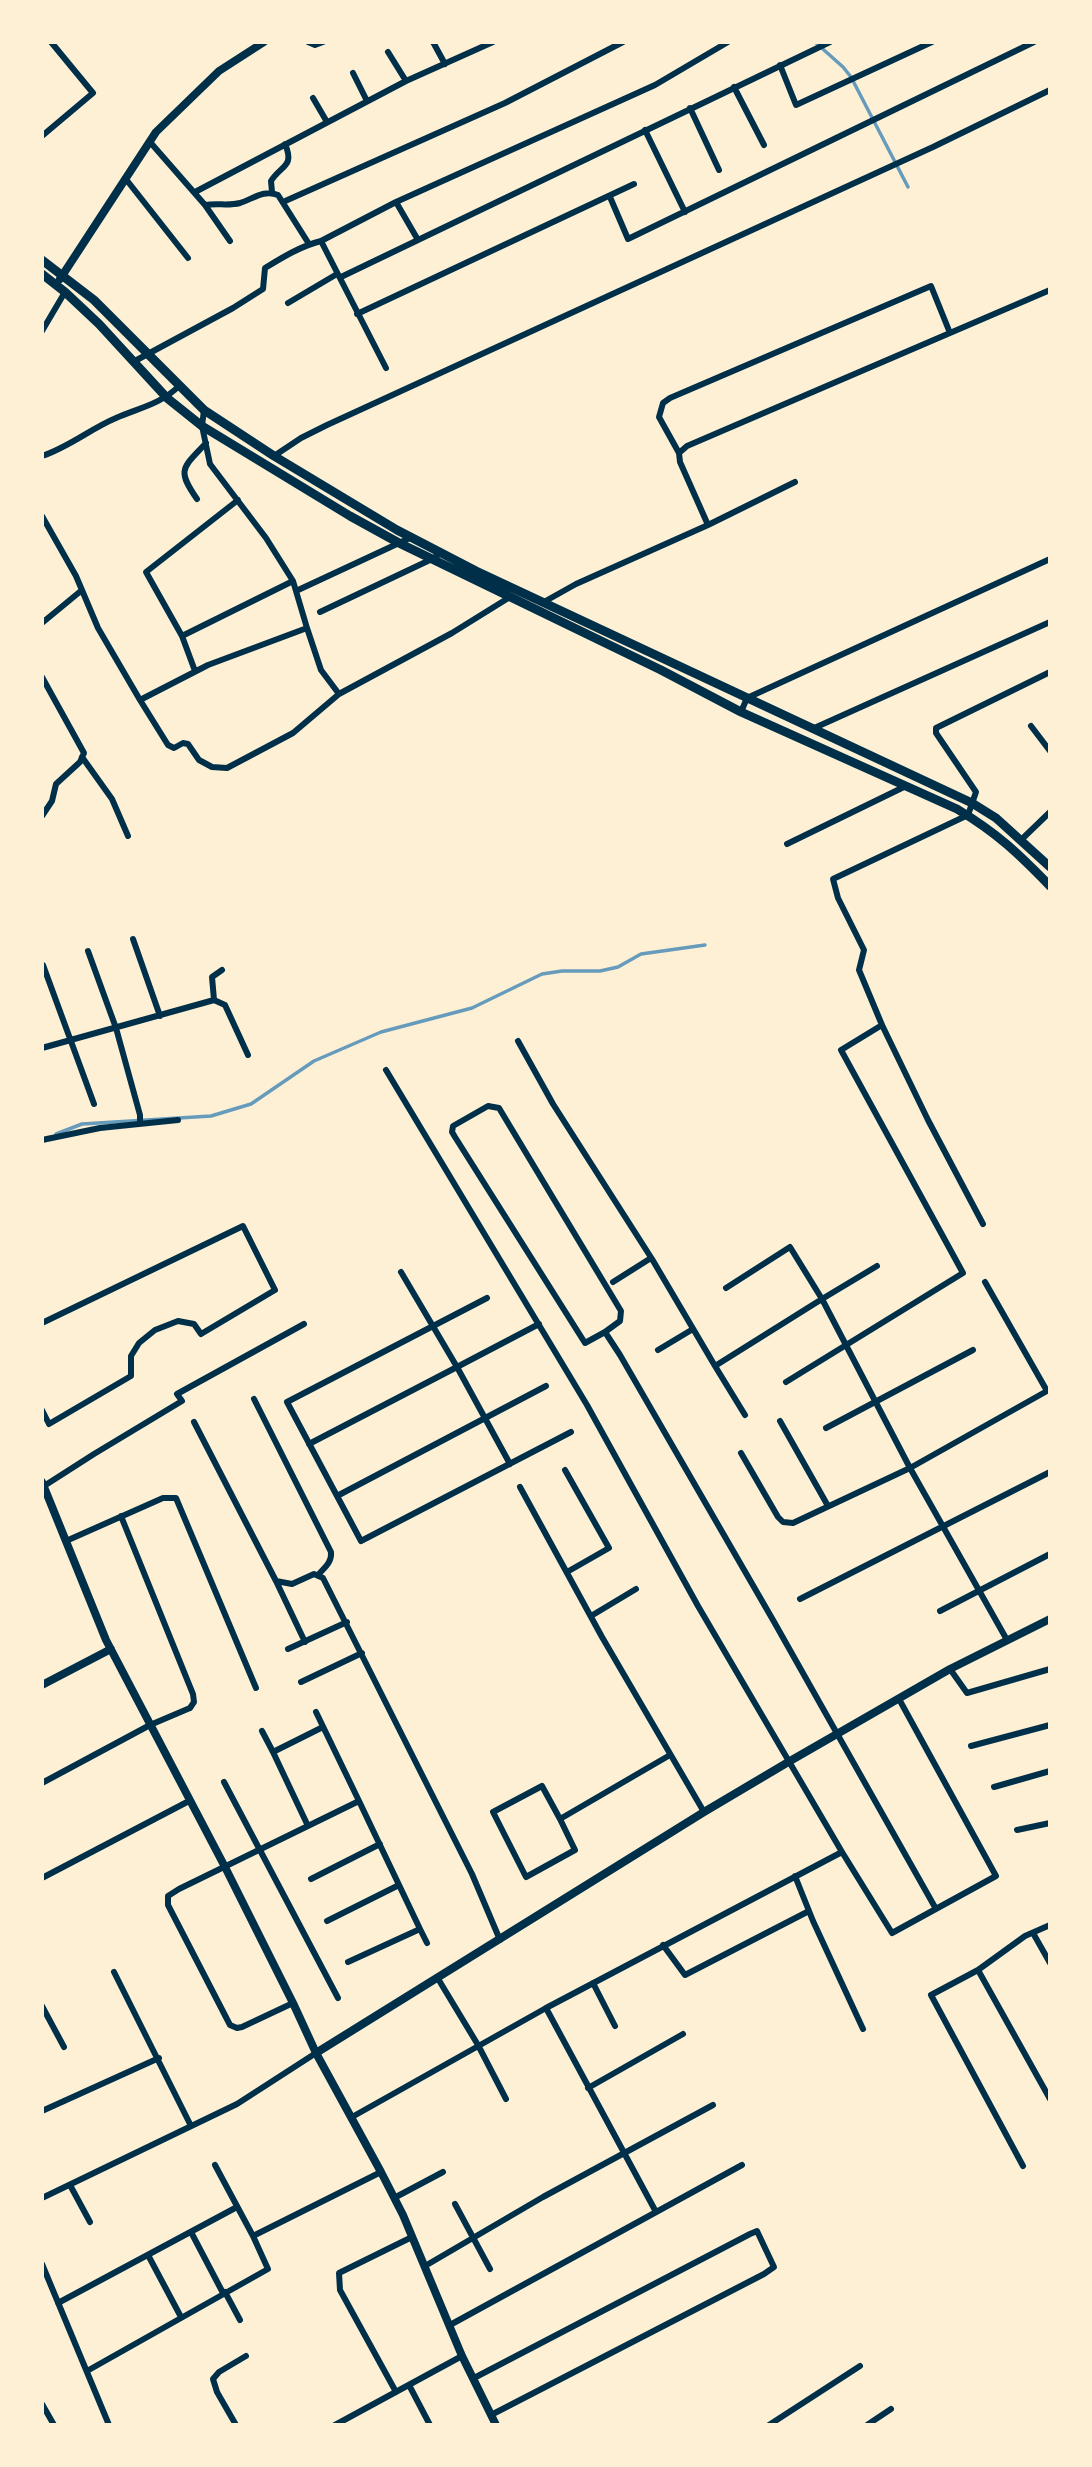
<!DOCTYPE html>
<html>
<head>
<meta charset="utf-8">
<style>
	body { margin:0 }
	#map { position:relative; width:1092px; height:2467px; overflow:hidden; background:#fdf0d5; font-family:"Roboto Condensed",sans-serif }
	canvas { display:block }
	.frame { position:absolute; inset:0; border:44px solid #fdf0d5; pointer-events:none }
</style>
</head>
<body>
<div id="map">
<canvas width="1092" height="2467"></canvas>
<div class="frame"></div>
</div>
<script>
const context = document.querySelector('canvas').getContext('2d');
context.lineJoin = 'round';
function strokePath(path, color, width, dash) { context.strokeStyle = color; context.lineWidth = width; context.lineCap = dash ? 'butt' : 'round'; context.setLineDash(dash || []); context.stroke(path); }
const stream = new Path2D(`
	M815 42 843 67 851 77 908 187
	M56 1134 82 1124 211 1116 251 1104 314 1061 381 1032 472 1008 542 974 562 971H600L618 967 641 954 705 945`);
const minor = new Path2D(`
	M308 42 315 45 323 42
	M433 42 445 64
	M388 52 406 81
	M780 65 796 105 932 42
	M353 73 367 101
	M734 87 764 145
	M313 98 327 122
	M690 108 719 170
	M645 130 685 212
	M42 136 93 93 51 42
	M150 142 205 205C217 203 229 206 240 203 253 199 264 189 278 195L309 244
	M125 178 188 258
	M195 192 406 81 493 42
	M272 192 271 181C281 165 295 167 285 144
	M610 197 628 239 1034 42
	M283 202 505 103 623 42
	M396 202 418 240
	M205 205 230 241
	M321 241 386 368
	M341 277 830 42
	M288 303 337 274
	M357 314 634 184
	M42 331 65 292
	M133 362 233 308 263 289 265 268C283 257 301 246 321 241L396 202 655 85 728 42
	M679 453 659 417 663 403 670 398 931 286 950 333
	M42 456C69 447 90 429 116 418 139 408 161 404 179 386
	M274 456 301 438 327 425 933 147 1050 90
	M197 499C176 469 183 468 206 443
	M42 516 76 576 98 628 140 700 208 665 307 628 293 581 266 538 210 464 202 426 204 410
	M708 525 795 482
	M296 591 412 537
	M542 603 576 584 708 525 680 462 679 453 687 446 1050 290
	M320 612 432 559 441 553
	M42 623 82 590
	M307 628 321 670 339 694 452 633 510 597
	M182 636 293 581
	M195 671 182 636 146 572 238 500
	M42 677 84 753 80 762 56 784 52 801 42 816
	M140 700 168 745 174 748 183 743 188 744 199 760 212 767 227 768 293 733 339 694
	M741 712 747 698 1050 559
	M1031 726 1050 751
	M812 729 1050 622
	M82 757 112 799 128 836
	M1021 840 1050 812
	M787 844 906 786
	M133 939 160 1016
	M88 951 116 1028 140 1115V1124
	M43 965 94 1104
	M214 1000 225 1005 248 1055
	M214 1000 212 977 222 970
	M882 1025 859 970 864 950 838 898 833 879 968 815 976 792 936 733V728L1050 672
	M518 1041 553 1104 652 1259 715 1366 822 1299 910 1468 1007 1640
	M42 1048 214 1000
	M42 1140 100 1128 178 1120
	M613 1282 651 1258
	M726 1288 790 1247 822 1299 877 1266
	M487 1298 287 1402 361 1541 571 1432
	M42 1323 243 1226 275 1290 201 1334 194 1324 178 1321 155 1330 139 1343 131 1356V1376L49 1424 42 1410
	M605 1332 620 1321 621 1311 499 1108 488 1106 453 1126 452 1132 455 1137 585 1343 605 1332 620 1355 773 1620 936 1909
	M658 1350 693 1329
	M715 1366 745 1415
	M786 1382 963 1273 841 1050 882 1025 928 1120 983 1224
	M254 1399 331 1552C332 1562 325 1567 319 1574
	M780 1421 828 1506
	M194 1422 276 1581 292 1584 314 1574 323 1578 472 1874 500 1940
	M826 1428 973 1350
	M309 1444 457 1367 401 1272
	M741 1453 778 1517 783 1522 793 1523 910 1468 1047 1391 985 1282
	M510 1464 457 1367 539 1324
	M565 1470 609 1548 567 1572
	M44 1486 94 1454 182 1401 177 1394 304 1324
	M520 1487 602 1637 704 1812
	M337 1496 546 1386
	M66 1541 163 1498H176L256 1688
	M276 1581 305 1642
	M800 1599 1050 1472
	M940 1611 1050 1554
	M591 1616 636 1589
	M288 1649 347 1622
	M950 1669 967 1693 1050 1669
	M301 1682 362 1653
	M316 1712 359 1801
	M262 1731 273 1752
	M971 1746 1050 1725
	M224 1782 338 1998
	M42 1783 150 1725 190 1708 194 1702 193 1694 121 1516
	M994 1787 1050 1771
	M560 1819 542 1786 493 1812 526 1877 575 1850 560 1819 670 1755
	M308 1826 273 1752 323 1727
	M1017 1830 1050 1823
	M842 1852 892 1933 996 1876 899 1699
	M795 1876 813 1921 863 2029
	M42 1878 189 1801
	M311 1879 380 1844
	M327 1921 399 1885
	M420 1929 427 1943
	M1033 1933 1050 1963
	M663 1945 685 1975 809 1911
	M978 1970 1050 2099
	M114 1972 191 2126
	M437 1977 478 2045 506 2099
	M593 1983 615 2026
	M293 2003 242 2027 237 2028 230 2025 168 1905V1896L179 1889 359 1801 420 1929 348 1962
	M42 2006 64 2047
	M546 2008 656 2212
	M588 2088 683 2034
	M42 2111 159 2058
	M352 2117 546 2008 842 1852 698 1606 587 1405 386 1070
	M215 2165 253 2236 381 2172
	M1023 2166 931 1995 978 1970 1025 1936 1050 1925
	M70 2185 90 2222
	M42 2198 237 2104 316 2053
	M394 2198 443 2172
	M455 2204 490 2269
	M191 2232 223 2293
	M148 2255 181 2317
	M42 2264 109 2425
	M425 2266 543 2197 713 2105
	M225 2292 240 2320
	M58 2303 237 2207
	M450 2325 742 2165
	M87 2371 268 2269 253 2236
	M474 2378 750 2234 757 2231 774 2267 764 2274 491 2415
	M409 2385 430 2425
	M396 2392 340 2290 339 2273 412 2237
	M42 2404 54 2425
	M236 2425 217 2392 213 2379 219 2372 246 2356
	M335 2425 462 2356
	M769 2425 860 2366
	M867 2425 891 2409`);
const tertiary = new Path2D(`
	M60 279 156 132 219 71 264 42
	M42 1482 106 1640 225 1867 293 2003 316 2053 381 2172 403 2215 462 2356 496 2425
	M42 1685 111 1649
	M316 2053 704 1812 790 1761 950 1669 1050 1619`);
const secondary = new Path2D(`
	M42 260 94 300 204 410 274 456 397 530 476 571 972 803 996 818 1050 867
	M42 274 65 292 99 324 167 398 202 426 350 516 399 543 661 670 741 712 957 809C997 833 1018 853 1050 886`);
strokePath(stream, '#669bbc', 3.5);
strokePath(minor, '#003049', 6);
strokePath(tertiary, '#003049', 8);
strokePath(secondary, '#003049', 9);
</script>
</body>
</html>
